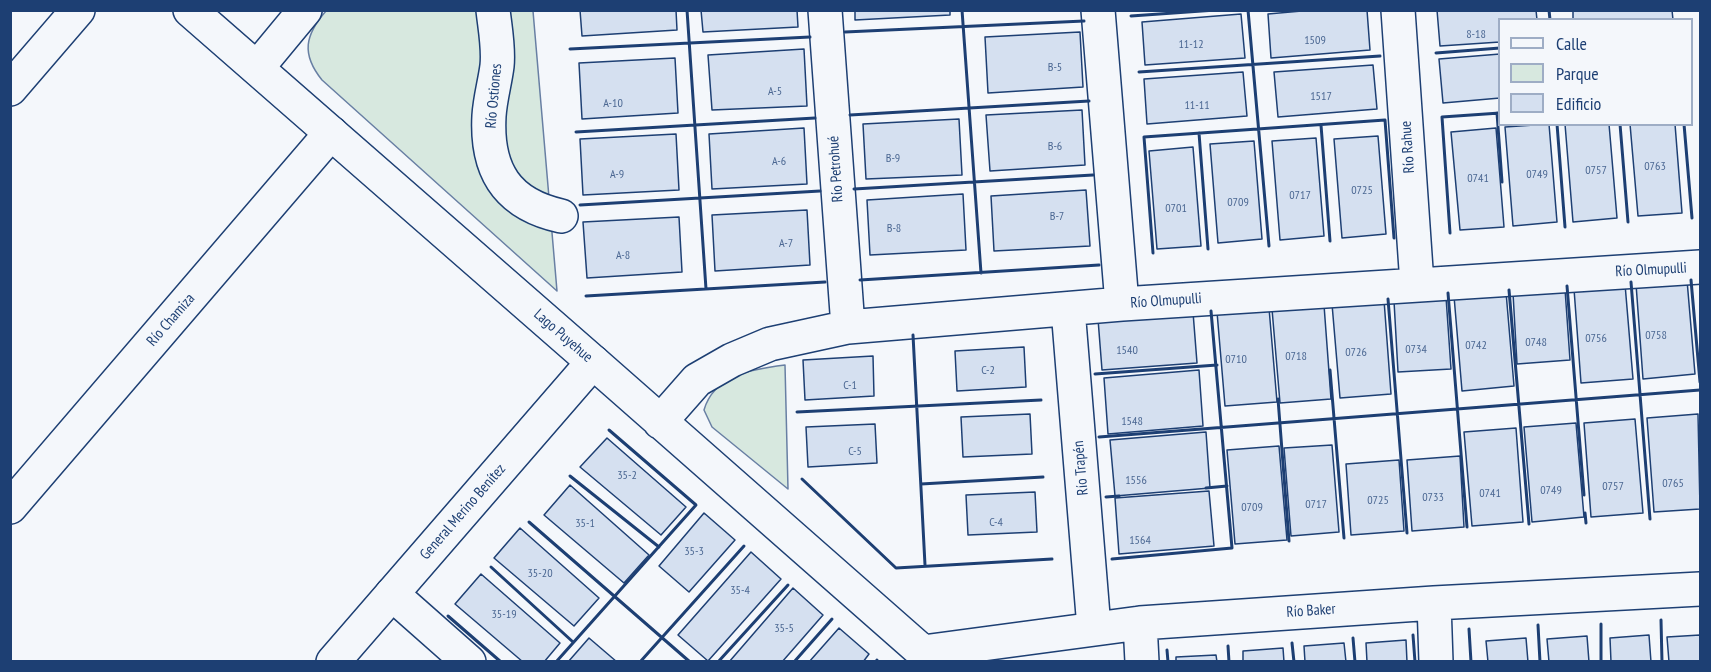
<!DOCTYPE html>
<html>
<head>
<meta charset="utf-8">
<style>
	body { margin:0 }
	#map { position:relative; width:1711px; height:672px; overflow:hidden; background:#f4f7fb; font-family:"PT Sans Narrow",sans-serif }
	canvas { display:block }
	.frame { position:absolute; inset:0; border:12px solid #1d3f73; pointer-events:none }
	.legend { position:absolute; left:1498px; top:18px; width:195px; height:108px; box-sizing:border-box; background:#f4f7fb; border:2px solid #9eadc5; margin:0; padding:8px 10px; list-style:none; font-size:18px; color:#1d3f73 }
	.legend li { display:flex; align-items:center; gap:12px; height:30px }
	.legend b { width:30px; border:2px solid #9eadc5 }
</style>
</head>
<body>
<div id="map">
<canvas width="1711" height="672"></canvas>
<div class="frame"></div>
<ul class="legend">
<li><b style="height:8px;background:#f4f7fb"></b>Calle</li>
<li><b style="height:16px;background:#d7e8df"></b>Parque</li>
<li><b style="height:16px;background:#d5e0f0"></b>Edificio</li>
</ul>
</div>
<script>
const context = document.querySelector('canvas').getContext('2d');
context.lineJoin = 'round';
function fillPath(path, color) { context.fillStyle = color; context.fill(path, 'evenodd'); }
function strokePath(path, color, width, dash) { context.strokeStyle = color; context.lineWidth = width; context.lineCap = dash ? 'butt' : 'round'; context.setLineDash(dash || []); context.stroke(path); }
function label(font, color, halo, rows, align = 'center') {
  context.font = font + ' "PT Sans Narrow",sans-serif'; context.lineWidth = 4.5; context.setLineDash([]); context.textBaseline = 'middle'; context.strokeStyle = halo; context.fillStyle = color; for (const [text, x, y, turn = 0] of rows) {
    context.save(); context.translate(x, y); context.rotate((+turn || 0) * Math.PI / 180); context.textAlign = isNaN(turn) ? turn : align; if (halo) context.strokeText(text, 0, 0); context.fillText(text, 0, 0); context.restore();
  }
}
const green = new Path2D(`
	M326 11H533L557 291 322 80C301 54 305 35 326 11Z
	M785 365 788 489 712 427 704 410C714 375 752 369 785 365Z`);
const building = new Path2D(`
	M580 10H676L677 30 582 36Z
	M701 10H797L798 27 703 32Z
	M855 10H950V15L855 20Z
	M1313 10H1367L1370 50 1271 58 1268 14Z
	M1437 10H1536L1537 20H1500V42L1440 46Z
	M1573 10H1672L1673 20H1573Z
	M1241 14 1245 58 1145 65 1142 22Z
	M1080 32 1083 87 988 93 985 37Z
	M804 49 807 106 712 110 708 55Z
	M1500 54V98L1443 103 1439 59Z
	M675 58 678 113 582 119 579 63Z
	M1373 65 1377 109 1278 117 1274 72Z
	M1243 72 1247 116 1147 124 1144 79Z
	M1082 110 1085 165 990 171 986 115Z
	M959 119 962 175 866 179 863 124Z
	M1549 124 1557 222 1513 226 1505 127Z
	M1565 124H1609L1617 218 1573 222Z
	M1630 124H1675L1682 213 1638 216Z
	M804 128 807 184 712 189 709 134Z
	M1496 128 1504 227 1460 230 1451 132Z
	M676 134 679 190 583 195 580 139Z
	M1378 136 1386 234 1342 238 1334 139Z
	M1316 138 1324 236 1280 240 1272 141Z
	M1254 141 1262 239 1218 243 1210 144Z
	M1193 147 1201 246 1157 249 1149 151Z
	M1086 190 1090 246 994 251 991 196Z
	M963 194 966 250 870 255 867 200Z
	M807 210 810 265 715 271 712 215Z
	M679 217 682 272 587 278 583 222Z
	M1687 280 1695 374 1643 379 1636 284Z
	M1625 284 1633 379 1581 383 1574 289Z
	M1565 289 1570 360 1517 364 1513 293Z
	M1506 292 1514 386 1462 391 1454 296Z
	M1446 297 1451 369 1398 372 1394 301Z
	M1384 300 1391 394 1340 398 1332 304Z
	M1324 305 1331 399 1280 403 1272 309Z
	M1269 308 1277 402 1225 406 1217 312Z
	M1193 312 1197 363 1102 370 1098 319Z
	M1024 347 1026 387 957 391 955 351Z
	M873 356 874 396 805 400 803 360Z
	M1199 370 1203 426 1108 434 1104 378Z
	M1030 414 1032 454 963 457 961 417Z
	M1698 414 1700 509 1654 512 1647 418Z
	M1635 419 1643 513 1591 517 1584 423Z
	M1576 423 1584 517 1532 522 1524 427Z
	M875 424 877 463 808 467 806 427Z
	M1516 428 1523 522 1472 526 1464 432Z
	M1206 432 1210 488 1115 496 1110 440Z
	M607 438 686 507 661 535 580 467Z
	M1332 445 1339 532 1291 536 1284 448Z
	M1279 446 1287 540 1235 544 1227 450Z
	M1460 456 1464 527 1412 531 1407 460Z
	M1399 460 1404 531 1351 535 1346 464Z
	M570 485 649 555 624 583 544 515Z
	M1209 491 1214 546 1119 554 1115 498Z
	M1035 492 1037 532 968 535 966 495Z
	M704 513 735 540 689 592 659 566Z
	M520 528 599 598 574 626 494 558Z
	M751 552 781 579 708 661 678 635Z
	M481 574 560 643 544 662H523L455 604Z
	M793 588 823 615 782 662H729Z
	M839 628 869 654 863 662H809Z
	M1649 635 1651 662H1611L1610 638Z
	M1700 635V662H1669L1667 637Z
	M1587 636 1589 662H1549L1547 639Z
	M589 638 617 662H568Z
	M1526 638 1528 662H1488L1486 641Z
	M1406 640 1407 662H1367L1366 643Z
	M1344 643 1346 662H1305L1304 646Z
	M1283 648 1284 662H1243V651Z
	M1216 655 1217 662H1176V657Z`);
const minor = new Path2D(`
	M493 10C495 28 499 48 497 66 495 82 490 99 489 116 486 171 507 204 561 216
	M825 10 848 327
	M1098 10 1122 304
	M1398 10 1417 284
	M257 68 305 10
	M10 89 78 10
	M1068 309 1094 628
	M593 362 934 662
	M660 422 697 380 732 360 770 344 848 327 1122 304 1700 267
	M10 507 331 133
	M392 594 469 662
	M1434 603 1436 662
	M1140 623 1142 662
	M923 652 1140 623 1434 603 1700 589`);
const tertiary = new Path2D(`
	M190 10 593 362 333 662`);
const wall = new Path2D(`
	M687 10 706 289
	M962 10 981 273
	M1248 10 1269 246
	M1549 10 1550 20
	M1131 16 1216 10
	M845 32 1084 21
	M570 49 810 37
	M1436 53 1500 48
	M1139 72 1380 56
	M1497 113 1502 182
	M850 115 1089 101
	M1557 124 1565 227
	M1620 124 1628 222
	M1684 124 1692 218
	M1321 125 1330 241
	M576 132 815 118
	M1199 133 1208 249
	M854 189 1093 175
	M580 205 820 191
	M1450 233 1442 117 1500 113
	M1153 253 1144 137 1385 120 1394 238
	M860 280 1099 265
	M1691 280 1700 382
	M1631 282 1650 519
	M1567 286 1584 495
	M1509 290 1529 524
	M1448 293 1467 527
	M586 296 825 282
	M1388 299 1407 533
	M913 335 925 565
	M1330 370 1344 538
	M1095 374 1217 365
	M1278 399 1289 541
	M797 412 1041 400
	M1099 437 1700 390
	M570 476 659 547
	M802 479 896 568 1052 559
	M921 484 1043 477
	M1206 488 1227 486
	M1106 497 1119 496
	M1585 513 1586 523
	M529 522 690 662
	M1112 559 1232 548 1211 311
	M491 567 573 642
	M448 616 501 662
	M1661 620 1662 662
	M1601 624V662
	M1538 625 1540 662
	M1469 629 1471 662
	M1413 635 1415 662
	M1353 638 1355 662
	M1292 643 1294 662
	M1228 646 1229 662
	M1167 650 1168 662
	M556 662 696 505 609 430
	M640 662 744 546
	M718 662 788 585
	M794 662 832 619
	M876 662 877 660`);
const numberNames = [
	["8-18",1476,35],
	["1509",1315,41],
	["11-12",1191,45],
	["B-5",1055,68],
	["A-5",775,92],
	["1517",1321,97],
	["A-10",613,104],
	["11-11",1197,106],
	["B-6",1055,147],
	["B-9",893,159],
	["A-6",779,162],
	["0763",1655,167],
	["0757",1596,171],
	["A-9",617,175],
	["0749",1537,175],
	["0741",1478,179],
	["0725",1362,191],
	["0717",1300,196],
	["0709",1238,203],
	["0701",1176,209],
	["B-7",1057,217],
	["B-8",894,229],
	["A-7",786,244],
	["A-8",623,256],
	["0758",1656,336],
	["0756",1596,339],
	["0748",1536,343],
	["0742",1476,346],
	["0734",1416,350],
	["1540",1127,351],
	["0726",1356,353],
	["0718",1296,357],
	["0710",1236,360],
	["C-2",988,371],
	["C-1",850,386],
	["1548",1132,422],
	["C-5",855,452],
	["35-2",627,476],
	["1556",1136,481],
	["0765",1673,484],
	["0757",1613,487],
	["0749",1551,491],
	["0741",1490,494],
	["0733",1433,498],
	["0725",1378,501],
	["0717",1316,505],
	["0709",1252,508],
	["C-4",996,523],
	["35-1",585,524],
	["1564",1140,541],
	["35-3",694,552],
	["35-20",540,574],
	["35-4",740,591],
	["35-19",504,615],
	["35-5",784,629]
];
const streetNames = [
	["Río Ostiones",494,96,-85],
	["Río Rahue",1408,147,-94],
	["Río Petrohué",836,169,-94],
	["Río Olmupulli",1651,270,-3],
	["Río Olmupulli",1166,301,-4],
	["Río Chamiza",171,320,-49],
	["Lago Puyehue",563,336,41],
	["Río Trapén",1081,468,-95],
	["General Merino Benítez",463,512,-49],
	["Río Baker",1311,611,-4]
];
fillPath(green, '#d7e8df');
strokePath(green, '#687fa3', 1.5);
fillPath(building, '#d5e0f0');
strokePath(building, '#1d3f73', 1.5);
strokePath(minor, '#1d3f73', 36);
strokePath(tertiary, '#1d3f73', 36);
strokePath(minor, '#f4f7fb', 33);
strokePath(tertiary, '#f4f7fb', 33);
strokePath(wall, '#1d3f73', 3);
label('12px', '#4b6792', null, numberNames);
label('15px', '#1d3f73', '#f4f7fb', streetNames);
</script>
</body>
</html>
